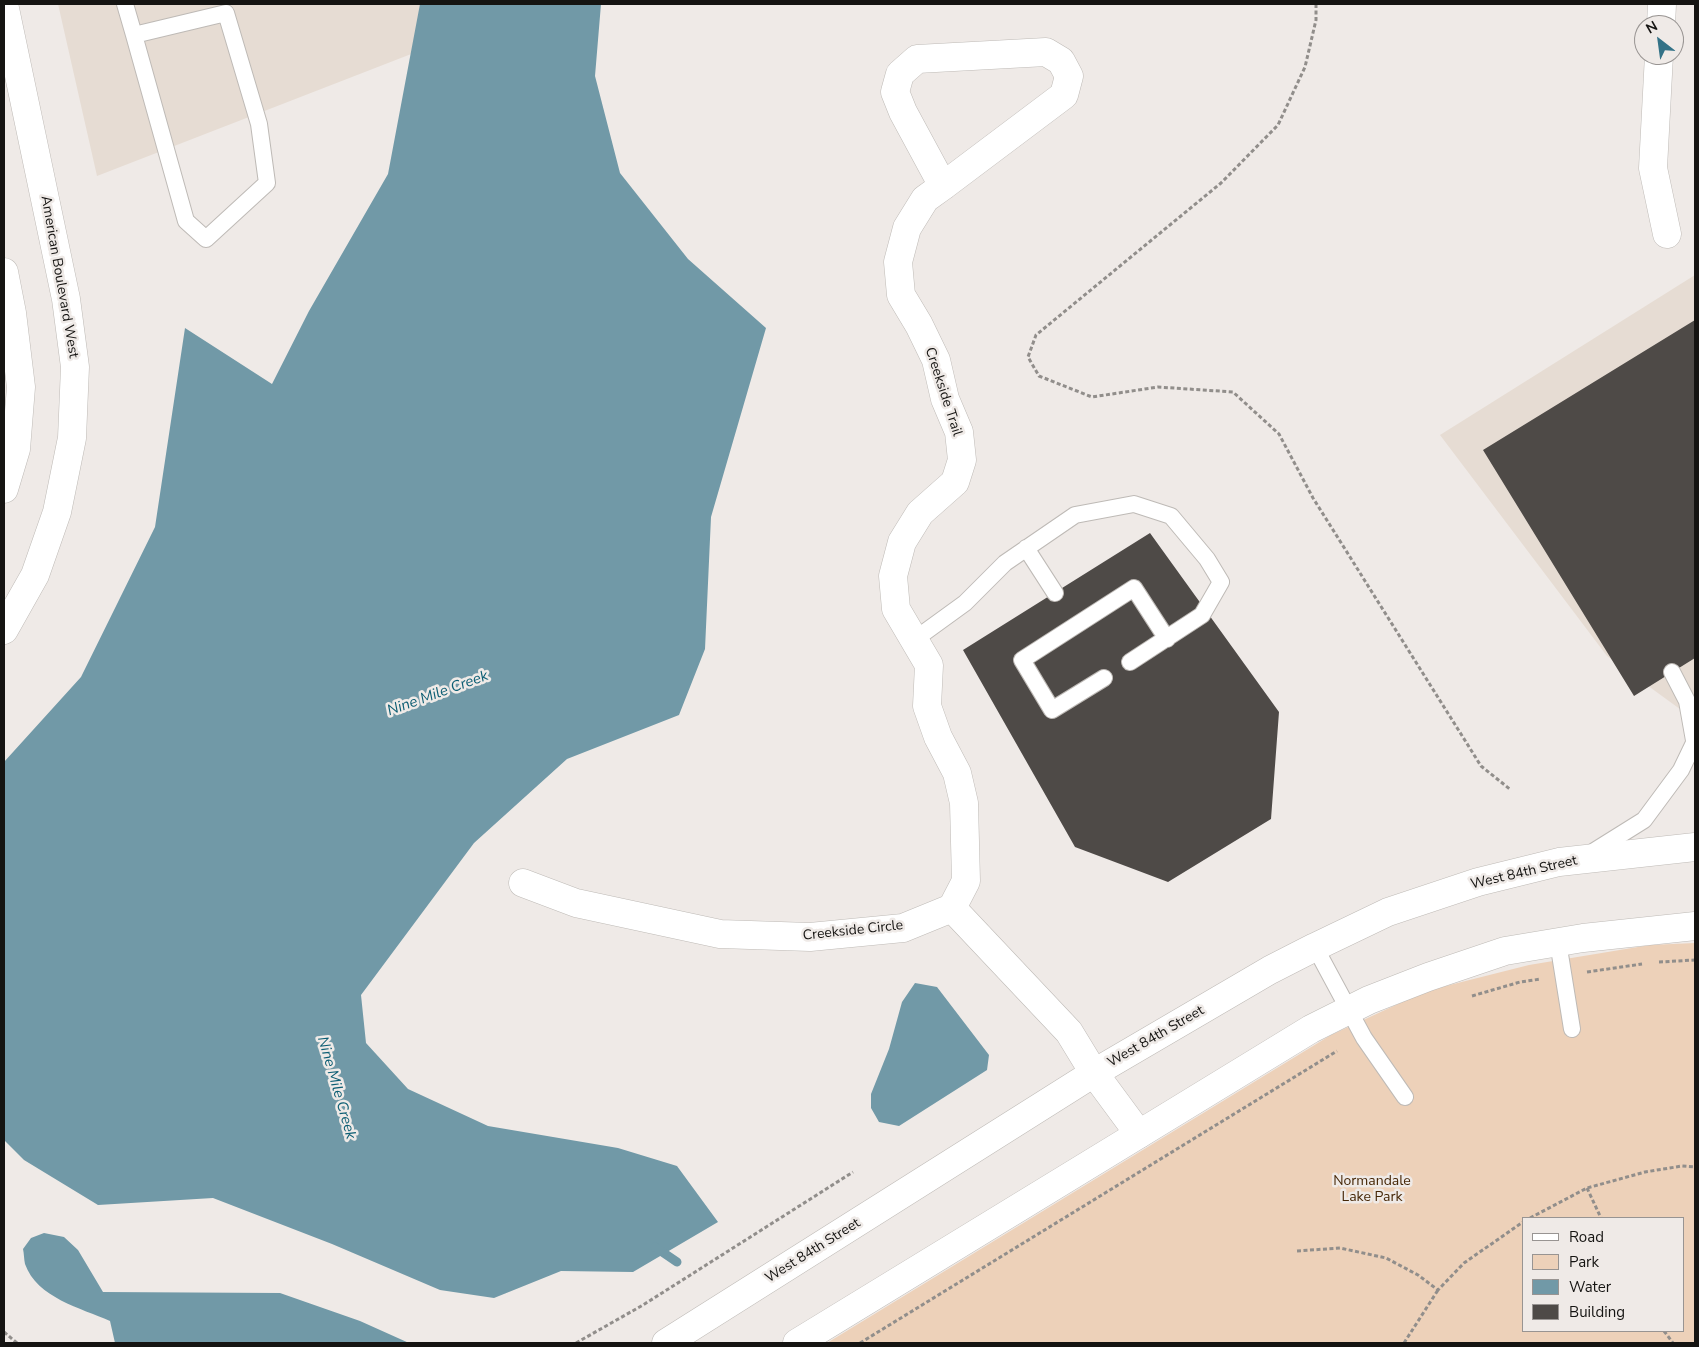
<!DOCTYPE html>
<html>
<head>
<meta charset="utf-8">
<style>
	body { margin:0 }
	#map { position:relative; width:1699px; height:1347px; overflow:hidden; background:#efeae7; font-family:"Nunito Sans",sans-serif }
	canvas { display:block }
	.frame { position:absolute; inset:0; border:5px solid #151412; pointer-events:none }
	.legend { position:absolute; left:1522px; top:1217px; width:162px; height:115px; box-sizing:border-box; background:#efeae7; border:1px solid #989492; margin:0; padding:6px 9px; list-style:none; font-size:15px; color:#151412 }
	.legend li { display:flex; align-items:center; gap:10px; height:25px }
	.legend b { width:25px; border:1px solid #989492 }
	.north { position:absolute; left:1634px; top:15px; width:50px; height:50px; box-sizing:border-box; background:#efeae7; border:1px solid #989492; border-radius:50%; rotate:330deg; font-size:14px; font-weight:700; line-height:20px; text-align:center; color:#151412 }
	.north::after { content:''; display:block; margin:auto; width:18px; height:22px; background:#337287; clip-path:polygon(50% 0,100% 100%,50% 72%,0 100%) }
</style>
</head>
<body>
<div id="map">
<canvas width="1699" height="1347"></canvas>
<div class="frame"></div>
<ul class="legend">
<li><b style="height:6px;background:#fff"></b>Road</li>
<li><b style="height:14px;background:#edd1b9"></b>Park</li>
<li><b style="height:14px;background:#7199a7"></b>Water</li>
<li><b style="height:14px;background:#4e4a47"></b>Building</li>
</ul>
<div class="north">N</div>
</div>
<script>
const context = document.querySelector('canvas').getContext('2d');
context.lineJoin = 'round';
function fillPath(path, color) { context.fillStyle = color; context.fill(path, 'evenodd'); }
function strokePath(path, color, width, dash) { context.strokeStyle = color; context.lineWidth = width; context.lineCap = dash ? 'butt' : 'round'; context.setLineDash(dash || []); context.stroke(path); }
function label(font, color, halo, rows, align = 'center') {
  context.font = font + ' "Nunito Sans",sans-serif'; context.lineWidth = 5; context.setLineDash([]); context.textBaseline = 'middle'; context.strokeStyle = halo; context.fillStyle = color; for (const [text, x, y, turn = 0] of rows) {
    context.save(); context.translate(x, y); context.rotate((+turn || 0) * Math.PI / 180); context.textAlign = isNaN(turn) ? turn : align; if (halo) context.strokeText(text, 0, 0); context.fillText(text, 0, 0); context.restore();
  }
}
const built = new Path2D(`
	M58 4H540L97 176Z
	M1695 275V720L1607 656 1440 435Z`);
const green = new Path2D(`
	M1695 943V1343H827L1331 1035 1426 991 1529 965 1650 945ZM1523 1218H1683V1331H1523Z`);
const water = new Path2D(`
	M420 4H601L595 76 620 173 688 259 766 328 711 517 705 649 679 715 567 759 474 843 361 995 366 1043 408 1089 488 1126 618 1148 677 1166 718 1222 633 1272 561 1271 494 1298 440 1290 332 1244 213 1198 98 1205 24 1160 4 1140V762L81 677 155 527 185 328 272 384 309 311 388 174Z
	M915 983 937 987 989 1055 987 1070 899 1126 879 1122 871 1108V1094L889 1049 902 1002Z
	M44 1233 64 1237 78 1250 103 1292 280 1293 360 1321 409 1343H115L110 1321C81 1308 37 1298 25 1264 24 1260 24 1253 23 1249L31 1238Z`);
const stream = new Path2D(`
	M655 1247 677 1262`);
const building = new Path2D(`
	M1695 320V658L1634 696 1483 450Z
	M1150 533 1279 712 1271 819 1168 882 1075 847 963 650Z`);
const path = new Path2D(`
	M1316 4V20L1305 67 1278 125 1221 183 1036 335 1028 357 1039 376 1092 397 1158 387 1233 392 1279 434 1313 498 1481 766 1511 790
	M1659 962 1695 960
	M1587 972 1642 964
	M1472 996 1520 982 1541 979
	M1587 1188 1601 1218
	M1530 1218 1587 1188 1645 1172 1682 1166 1695 1167
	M1297 1251 1340 1248 1386 1258 1418 1275 1438 1290 1464 1263 1523 1222
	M1664 1331 1673 1343
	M4 1332 17 1343
	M576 1343 643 1305 853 1172
	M860 1343 1337 1051
	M1404 1343 1438 1290`);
const service = new Path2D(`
	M125 4 134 35 186 221 206 239 267 183 259 124 226 13 134 35
	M1026 548 1055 593
	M914 640 965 603 1005 563 1075 515 1134 504 1171 516 1207 559 1221 582 1202 615 1130 662
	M1672 672 1687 701 1695 746
	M1104 678 1052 710 1022 660 1134 588 1167 639
	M1588 855 1644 820 1681 770 1694 743
	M1558 942 1572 1029
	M1315 947 1364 1038 1405 1097`);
const minor = new Path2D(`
	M1661 25 1662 4
	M1659 55 1653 168 1667 234
	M943 186 903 112 895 92 900 74 917 59 1046 52 1061 61 1069 76 1064 95 943 186 925 199 907 228 898 262 901 295 919 325 936 360 945 399 959 432 962 460 955 482 920 513 902 542 893 576 896 609 929 665 927 706 938 737 957 773 964 803 966 881 952 908
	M523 883 576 903 720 934 810 937 903 928 952 908
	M952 908 1069 1032 1094 1073 1139 1134`);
const tertiary = new Path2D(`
	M4 272 12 313 21 387 16 449 4 489
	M4 630 35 575 57 512 72 438 75 367 66 299 4 4
	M666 1343 1094 1073 1270 970 1315 947 1388 912 1478 882 1559 862 1695 847
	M797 1343 1311 1029 1369 1000 1428 977 1505 951 1583 938 1695 926`);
const streetNames = [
	["American Boulevard West",59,277,80],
	["Creekside Trail",943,392,72],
	["West 84th Street",1524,873,-13],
	["Creekside Circle",853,931,-6],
	["West 84th Street",1156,1037,-30],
	["West 84th Street",813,1251,-32]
];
const parkNames = [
	["Normandale",1372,1182],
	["Lake Park",1372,1198]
];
const waterNames = [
	["Nine Mile Creek",438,694,-20],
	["Nine Mile Creek",336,1088,74]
];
fillPath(built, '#e6dcd3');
fillPath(green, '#edd1b9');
fillPath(water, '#7199a7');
strokePath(stream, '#7199a7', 9);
fillPath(building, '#4e4a47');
strokePath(service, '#bebab6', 18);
strokePath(minor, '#bebab6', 29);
strokePath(tertiary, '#bebab6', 29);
strokePath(path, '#918e8b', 3, [4, 2.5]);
strokePath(service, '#fff', 16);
strokePath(minor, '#fff', 28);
strokePath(tertiary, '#fff', 28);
label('14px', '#151412', '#efeae7', streetNames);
label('14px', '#462707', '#efeae7', parkNames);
label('italic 15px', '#0b5d73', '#efeae7', waterNames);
</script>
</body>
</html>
